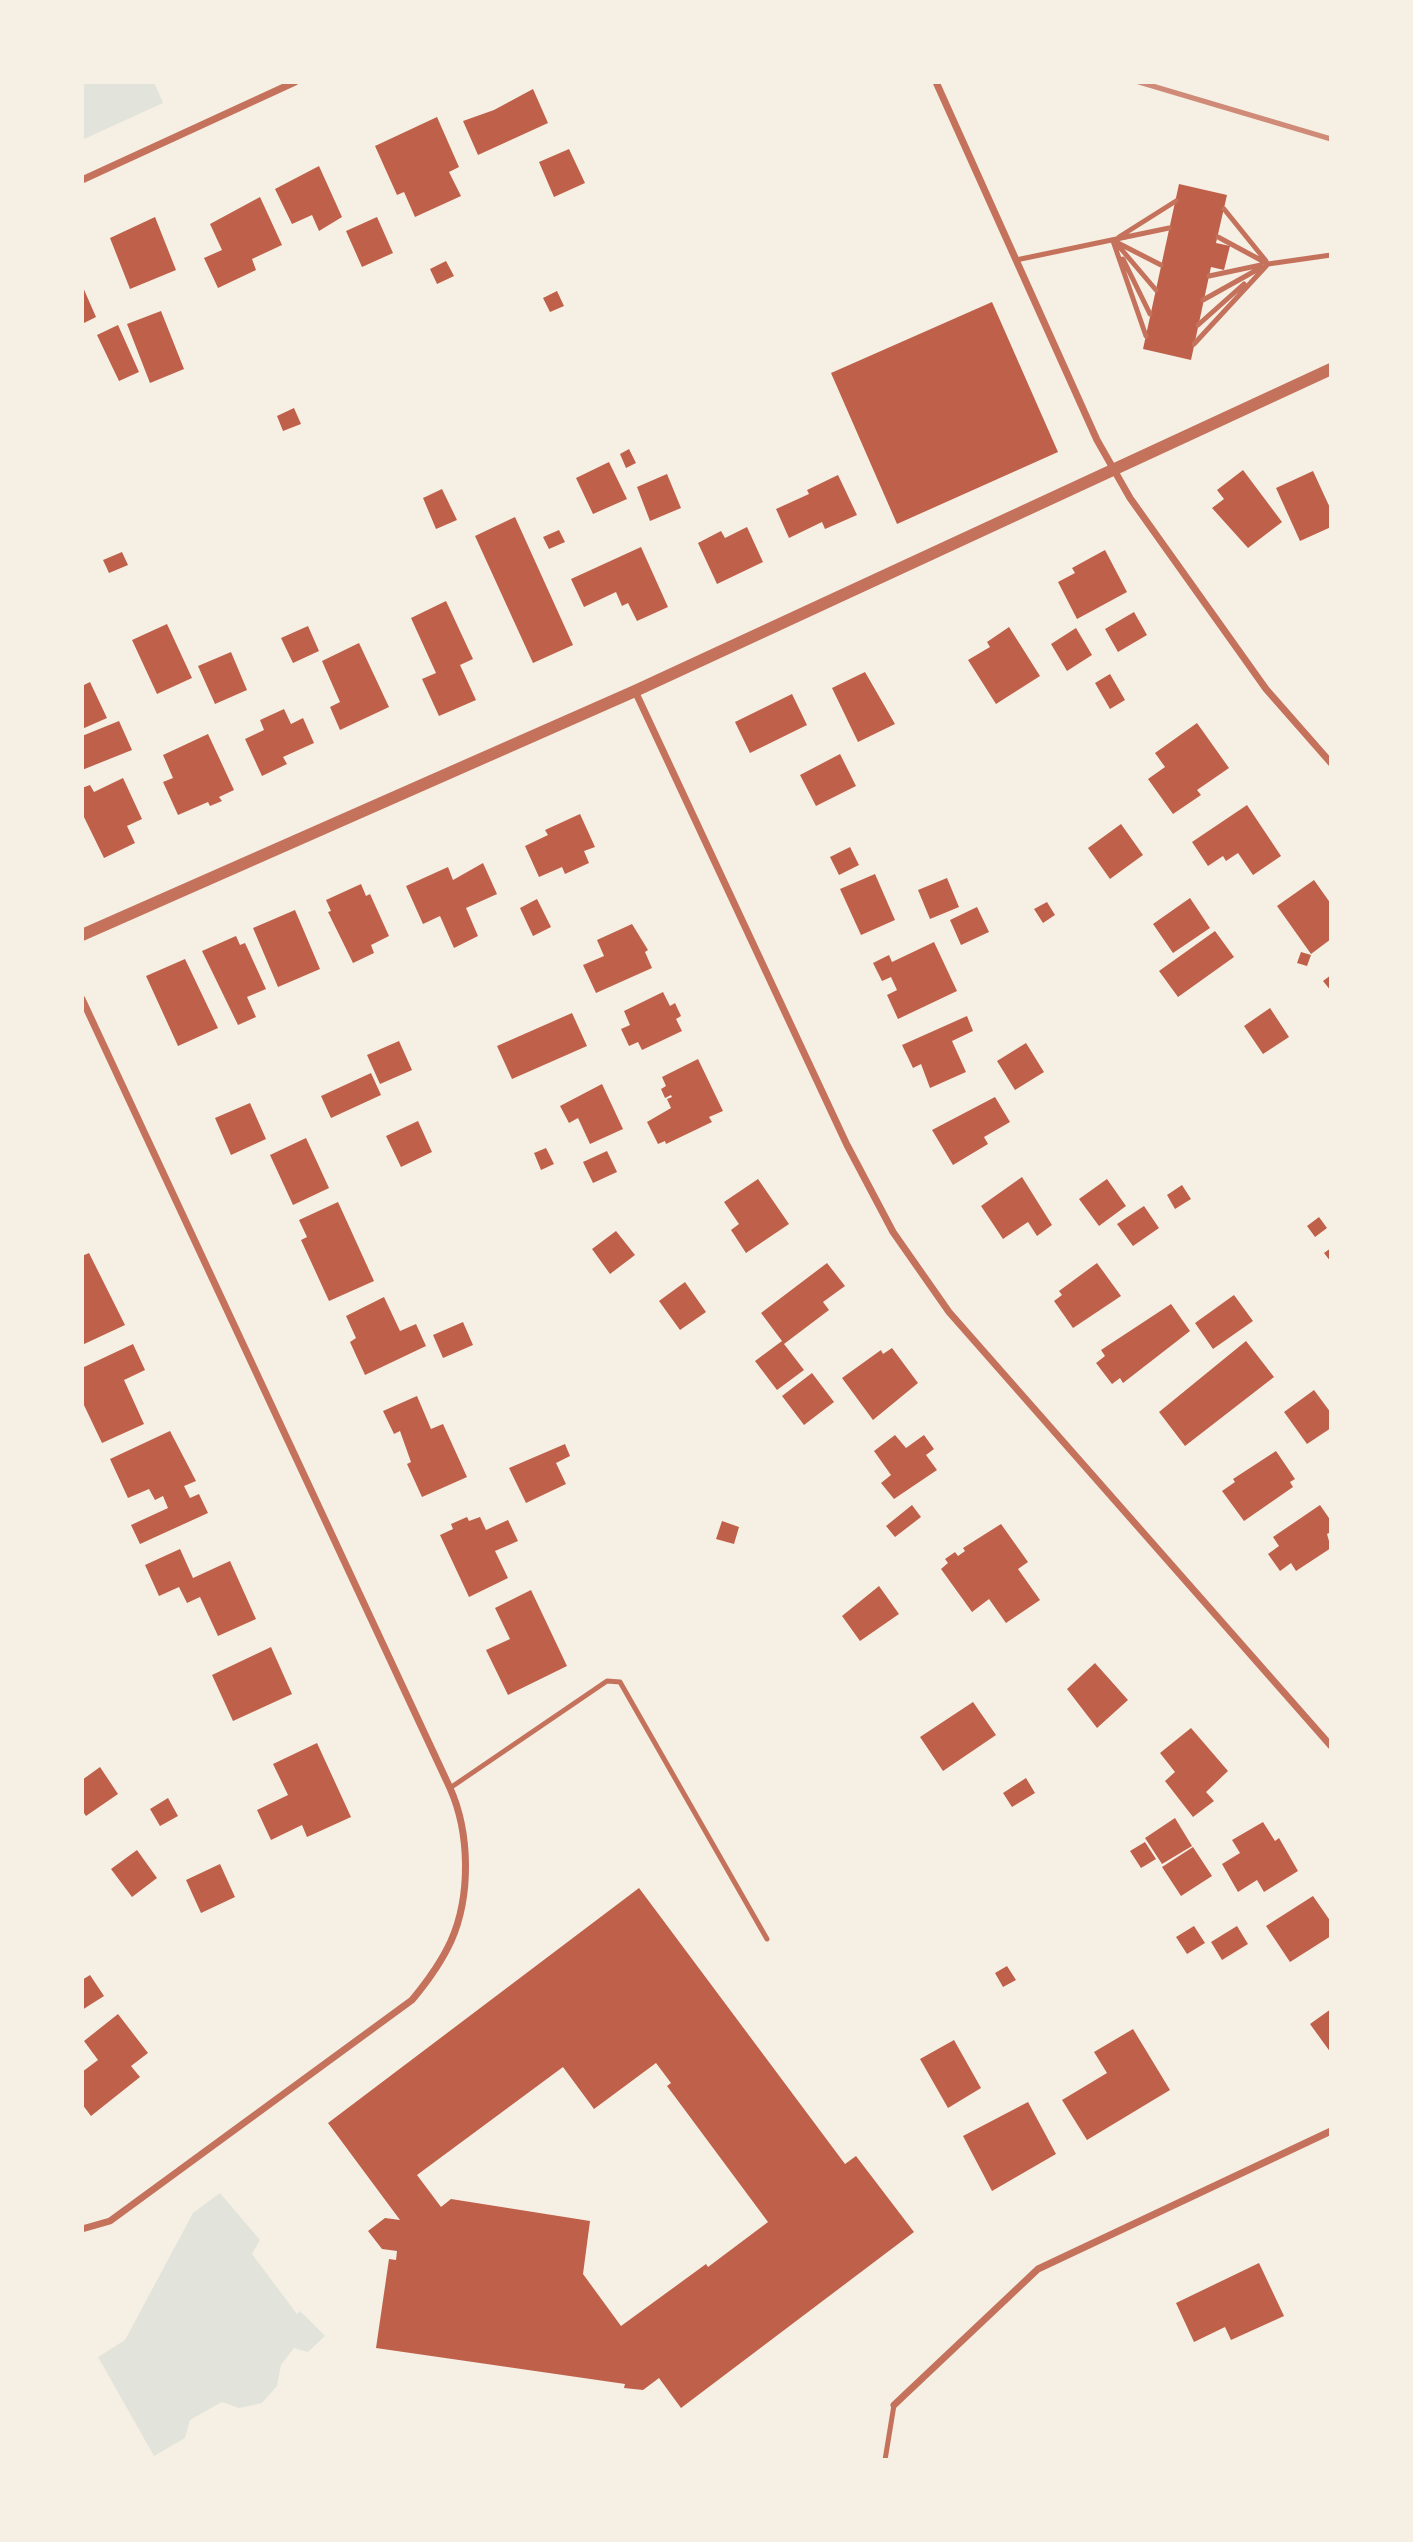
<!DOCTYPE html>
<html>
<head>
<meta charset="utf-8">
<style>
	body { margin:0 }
	#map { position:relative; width:1413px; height:2542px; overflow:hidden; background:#f6efe4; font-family:Lora,serif }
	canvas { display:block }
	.frame { position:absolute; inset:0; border:84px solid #f6efe4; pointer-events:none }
</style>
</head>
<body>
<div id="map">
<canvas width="1413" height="2542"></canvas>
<div class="frame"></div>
</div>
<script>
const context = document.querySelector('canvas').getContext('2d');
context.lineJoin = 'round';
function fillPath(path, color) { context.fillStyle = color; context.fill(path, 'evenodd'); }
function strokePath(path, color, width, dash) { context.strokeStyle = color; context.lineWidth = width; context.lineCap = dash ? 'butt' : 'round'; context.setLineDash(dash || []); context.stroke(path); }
const green = new Path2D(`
	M82 82H154L163 103 82 140Z
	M220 2193 260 2240 252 2254 297 2314 300 2311 325 2336 308 2352 294 2348 281 2365 277 2386 262 2403 239 2408 222 2402 190 2420 185 2438 154 2456 98 2357 125 2340 193 2213Z`);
const building = new Path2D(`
	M533 89 548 123 478 155 463 121 494 110Z
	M437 117 459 167 449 172 461 196 415 217 404 192 397 195 375 146Z
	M569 149 585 183 554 197 539 162Z
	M319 166 342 217 319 231 312 215 292 224 275 189Z
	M1179 184 1227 195 1216 243 1230 246 1224 270 1211 267 1191 360 1143 349Z
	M260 197 282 245 252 259 256 270 218 288 204 258 222 250 210 224Z
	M155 217 176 270 130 289 110 238Z
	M377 217 393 253 362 267 346 231Z
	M446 261 454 276 437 284 430 269Z
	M82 285 96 317 82 324Z
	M557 291 564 306 550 312 543 298Z
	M992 302 1058 452 897 524 831 373Z
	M161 311 184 369 150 383 127 324Z
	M118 325 139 372 119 381 97 335Z
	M294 408 301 424 283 431 277 416Z
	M629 449 636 463 626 468 620 454Z
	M609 462 627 499 593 514 576 478Z
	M1243 470 1282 522 1248 548 1212 508 1224 499 1217 490Z
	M1313 471 1331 510V527L1300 541 1276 488Z
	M667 474 681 508 650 521 637 487Z
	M838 475 857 515 825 529 822 522 789 538 776 509 809 494 807 490Z
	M442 489 457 520 436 529 423 498Z
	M515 517 573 645 533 663 475 536Z
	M747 527 763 562 717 584 698 543 721 531 725 538Z
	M559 530 565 542 549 549 543 537Z
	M641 547 668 607 637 621 628 603 622 606 616 592 584 607 571 579Z
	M1105 550 1127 592 1077 619 1058 582 1075 573 1072 568Z
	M122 552 128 565 109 573 103 560Z
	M446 601 473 659 460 665 476 700 439 716 422 679 436 673 411 618Z
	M1134 612 1147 635 1118 652 1105 629Z
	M167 624 192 678 157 694 132 640Z
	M308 626 319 651 293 663 281 638Z
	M1009 627 1040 676 996 704 968 660 990 647 987 642Z
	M1076 628 1092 655 1067 671 1051 644Z
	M359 643 389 707 340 730 330 707 340 702 322 661Z
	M231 652 247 690 215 704 198 666Z
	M865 672 895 724 858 742 832 688Z
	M1110 674 1125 700 1110 709 1095 683Z
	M90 682 107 718 82 729V686Z
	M792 694 807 725 750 753 735 722Z
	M284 709 291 724 303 718 314 743 283 757 287 764 262 776 245 739 264 730 260 720Z
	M119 721 132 750 82 770V736Z
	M1197 723 1229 768 1197 790 1201 795 1173 814 1148 779 1165 767 1155 753Z
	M208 734 234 790 219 797 222 801 210 806 208 802 178 815 163 782 173 778 163 755Z
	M840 754 856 786 816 806 800 775Z
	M123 778 142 819 127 826 135 843 104 858 82 813V788L90 785 94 792Z
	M1247 805 1281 856 1253 875 1238 853 1226 861 1223 856 1208 866 1192 842Z
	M580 814 595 847 584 851 589 863 565 874 562 867 539 877 525 846 548 835 545 830Z
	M1121 824 1143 855 1110 879 1088 848Z
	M850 847 859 865 839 875 830 857Z
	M483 863 497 894 466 908 478 936 454 948 440 916 423 924 406 886 448 867 453 880Z
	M875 874 895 920 861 935 840 889Z
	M947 878 959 907 930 919 918 890Z
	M1314 880 1331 904V939L1311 954 1277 906Z
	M361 884 366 896 370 894 389 936 371 945 374 953 353 963 328 912 331 911 326 900Z
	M1190 898 1210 928 1173 953 1153 924Z
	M537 899 551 927 533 936 520 908Z
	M1047 902 1055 915 1043 923 1034 909Z
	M977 907 989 932 961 945 950 920Z
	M295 910 320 969 278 987 253 928Z
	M632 924 648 950 645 952 652 968 596 993 583 965 604 956 597 940Z
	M1215 931 1234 957 1178 997 1159 971Z
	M236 936 240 945 245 943 266 989 247 997 256 1017 238 1025 202 951Z
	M934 942 957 991 898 1019 887 995 897 990 891 977 882 981 873 963 889 955 892 962Z
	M1301 952 1311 955 1307 966 1297 963Z
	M185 959 218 1028 178 1046 146 976Z
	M1331 975V991L1323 981Z
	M663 992 670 1006 675 1003 681 1016 676 1019 682 1031 642 1050 638 1042 629 1046 621 1029 630 1025 624 1011Z
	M1270 1008 1289 1037 1263 1054 1244 1026Z
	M572 1013 587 1046 512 1079 497 1046Z
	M967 1016 973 1031 952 1041 966 1072 930 1088 921 1064 913 1068 902 1045Z
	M399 1041 412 1070 380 1084 367 1055Z
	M1026 1043 1044 1072 1015 1090 997 1061Z
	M698 1059 723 1111 709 1117 712 1122 666 1144 665 1141 658 1144 647 1122 671 1108 667 1099 672 1097 671 1095 665 1098 661 1089 666 1086 662 1077Z
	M371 1073 381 1095 331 1118 321 1096Z
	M602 1084 623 1129 590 1144 578 1118 569 1123 560 1106Z
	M995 1097 1010 1122 984 1137 988 1144 953 1165 932 1130Z
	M250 1103 266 1139 231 1155 215 1118Z
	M418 1121 432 1152 401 1167 386 1136Z
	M306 1138 329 1188 293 1205 270 1155Z
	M546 1148 554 1164 541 1170 534 1153Z
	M607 1151 617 1172 593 1183 583 1162Z
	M1022 1177 1052 1225 1037 1236 1028 1222 1003 1239 981 1206Z
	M758 1179 789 1224 746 1253 731 1230 739 1224 724 1202Z
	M1107 1179 1126 1206 1099 1226 1079 1199Z
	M1182 1185 1191 1199 1175 1209 1167 1195Z
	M338 1202 374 1281 329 1301 301 1240 307 1237 299 1220Z
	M1144 1206 1159 1228 1133 1246 1117 1224Z
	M1319 1217 1327 1228 1315 1237 1307 1226Z
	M616 1231 635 1255 610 1274 592 1249Z
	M1331 1248V1262L1324 1253Z
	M89 1253 125 1325 82 1345V1256Z
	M827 1263 845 1286 823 1302 829 1310 784 1344 804 1370 777 1390 755 1361 782 1341 761 1313Z
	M1097 1263 1121 1296 1073 1328 1054 1301 1062 1295 1059 1291Z
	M685 1282 706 1312 680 1330 659 1301Z
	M1234 1295 1253 1321 1213 1349 1195 1323Z
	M384 1297 400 1331 416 1324 426 1346 365 1375 350 1342 356 1338 346 1316Z
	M1171 1304 1190 1331 1123 1383 1120 1378 1112 1384 1096 1363 1105 1356 1101 1350Z
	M463 1322 473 1345 443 1358 433 1335Z
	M1246 1341 1274 1377 1185 1446 1159 1412Z
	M133 1344 145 1370 124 1380 144 1424 102 1443 82 1401V1368Z
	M892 1348 918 1383 873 1420 842 1378 881 1350 883 1354Z
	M812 1373 834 1402 804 1425 782 1396Z
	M1314 1390 1331 1413V1428L1307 1444 1284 1412Z
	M417 1396 431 1429 443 1424 467 1477 422 1497 407 1464 411 1462 400 1431 394 1434 383 1411Z
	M170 1431 196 1481 184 1486 190 1498 199 1494 208 1513 140 1544 131 1525 168 1508 163 1496 155 1500 149 1489 128 1498 110 1459Z
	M895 1435 906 1448 924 1435 934 1449 926 1455 937 1470 894 1499 881 1483 891 1475 874 1451Z
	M565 1444 570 1456 556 1463 566 1484 526 1503 509 1468Z
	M1276 1451 1295 1479 1290 1482 1293 1487 1244 1521 1222 1491 1235 1482 1233 1479Z
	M912 1505 921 1517 895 1537 886 1526Z
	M1320 1505 1331 1521V1532L1327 1534 1331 1548 1296 1571 1291 1563 1280 1571 1268 1554 1279 1546 1273 1537Z
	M467 1517 469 1521 480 1517 486 1530 508 1520 518 1541 495 1551 508 1578 469 1597 440 1535 453 1529 451 1524Z
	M722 1521 739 1527 734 1544 716 1539Z
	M1001 1524 1028 1562 1018 1569 1040 1600 1006 1623 989 1599 972 1612 941 1569 948 1563 945 1559 955 1552 958 1556 965 1551 963 1548Z
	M180 1549 193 1578 230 1561 256 1619 218 1636 200 1597 187 1603 179 1587 159 1596 145 1565Z
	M879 1586 899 1614 860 1641 842 1616Z
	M531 1590 567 1666 508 1695 486 1650 510 1639 495 1608Z
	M271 1647 292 1694 233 1721 212 1675Z
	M1095 1663 1128 1700 1097 1728 1067 1689Z
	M973 1702 996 1735 943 1771 920 1737Z
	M1191 1728 1228 1771 1206 1792 1214 1801 1193 1817 1165 1781 1175 1772 1160 1753Z
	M317 1743 351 1817 307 1837 302 1825 271 1840 257 1810 288 1795 273 1764Z
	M100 1767 118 1794 86 1816 82 1810V1780Z
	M1026 1778 1035 1793 1012 1807 1003 1793Z
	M168 1798 178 1816 160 1826 150 1809Z
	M1175 1818 1192 1846 1162 1864 1145 1838Z
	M1263 1822 1275 1841 1279 1838 1298 1871 1264 1892 1257 1880 1238 1892 1222 1864 1240 1853 1232 1840Z
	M1145 1842 1156 1859 1141 1868 1130 1851Z
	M1193 1847 1212 1876 1181 1896 1162 1867Z
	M137 1850 157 1878 132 1897 111 1869Z
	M220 1864 235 1897 201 1913 186 1880Z
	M639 1888 845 2164 856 2156 914 2232 681 2408 659 2378 643 2390 624 2388 625 2384 376 2348 389 2259 396 2260 397 2251 382 2249 368 2231 385 2218 400 2220 328 2123ZM656 2063 671 2083 667 2086 768 2222 708 2267 706 2264 621 2326 583 2274 590 2221 451 2199 441 2207 417 2175 563 2067 594 2109Z
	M1313 1896 1331 1922V1936L1290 1962 1266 1926Z
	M1194 1926 1205 1943 1187 1954 1176 1937Z
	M1237 1926 1248 1944 1222 1960 1211 1942Z
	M1007 1966 1016 1980 1003 1987 995 1973Z
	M90 1975 104 1996 82 2010V1980Z
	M1331 2009V2053L1310 2024Z
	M118 2014 148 2053 131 2066 140 2077 91 2116 82 2104V2072L98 2060 84 2041Z
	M1133 2029 1170 2090 1087 2140 1062 2100 1107 2073 1094 2052Z
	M954 2040 981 2088 948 2108 920 2059Z
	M1028 2102 1056 2154 992 2191 963 2136Z
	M1259 2263 1284 2316 1231 2340 1225 2327 1194 2342 1176 2303Z`);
const service = new Path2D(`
	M1224 209 1266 261
	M1119 237 1176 201
	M1218 237 1268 264 1331 255
	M1113 241 1146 336
	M1116 242 1161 265
	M1116 243 1156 290
	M1123 259 1150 314
	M1016 260 1169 228
	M1209 276 1261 265
	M1203 300 1262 267
	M1198 325 1244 284
	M1194 344 1268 264
	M450 1788 607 1681 620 1682 767 1939
	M885 2460 894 2405`);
const minor = new Path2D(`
	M936 82 1097 440 1130 498 1266 689 1331 763
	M82 180 295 82
	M635 691 847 1145 893 1232 949 1312 1331 1746
	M82 999 450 1788C470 1833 471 1896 451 1941 441 1963 427 1982 412 2000L110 2221 82 2229
	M894 2405 1038 2269 1331 2131`);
const tertiary = new Path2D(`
	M82 935 635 691 1331 369`);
const rail = new Path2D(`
	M1139 82 1331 139`);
fillPath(green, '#e2e4dc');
fillPath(building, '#bf614a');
strokePath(service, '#c5725c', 5);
strokePath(minor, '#c5725c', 7);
strokePath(tertiary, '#c5725c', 12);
strokePath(rail, '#cf8b77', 5);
</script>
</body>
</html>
